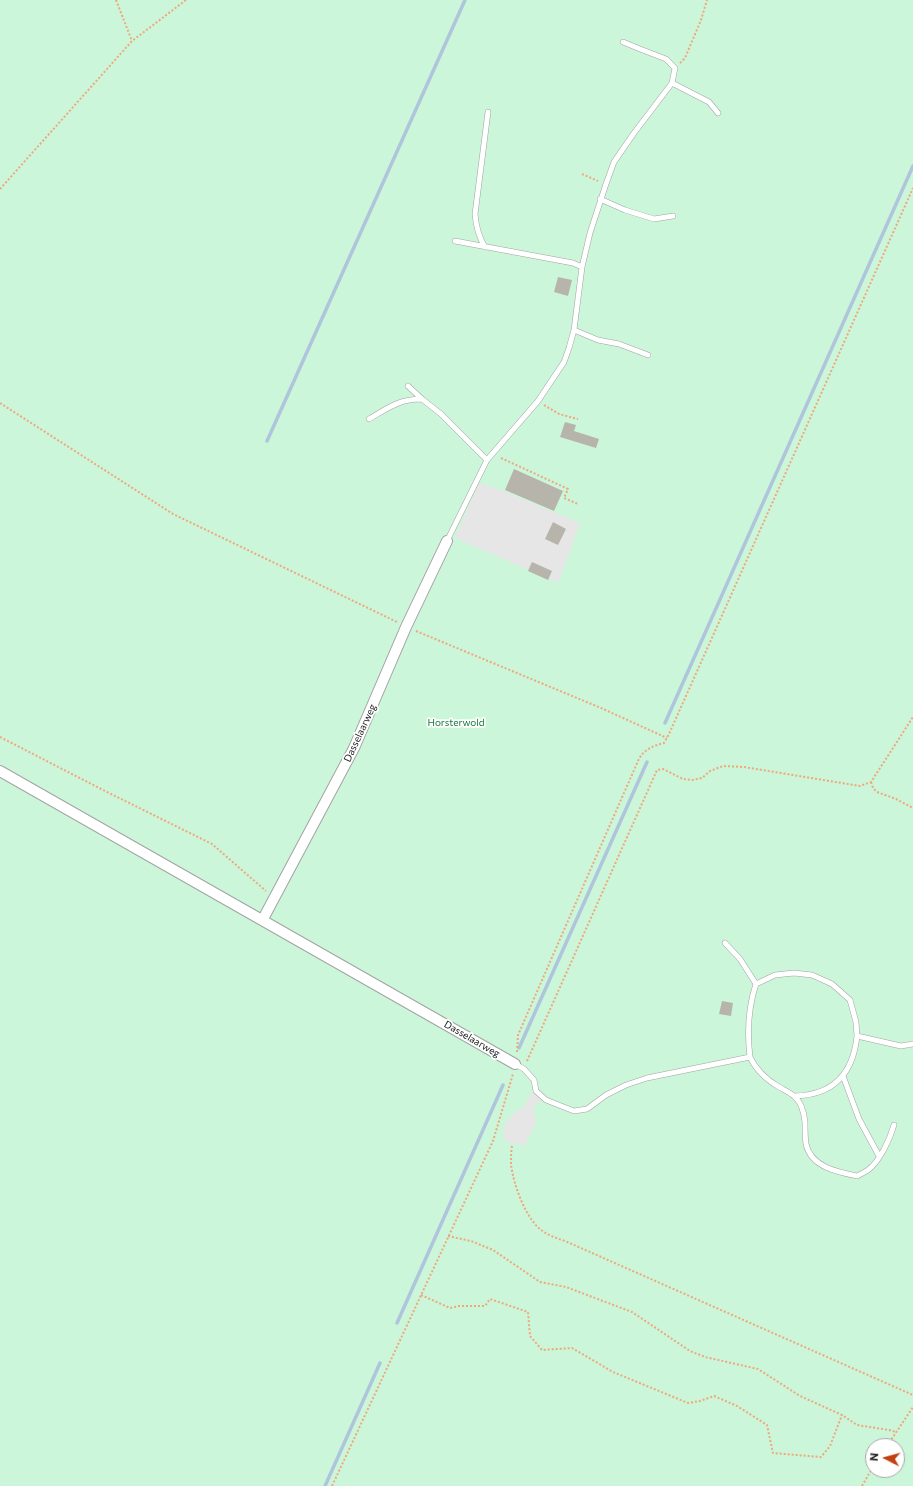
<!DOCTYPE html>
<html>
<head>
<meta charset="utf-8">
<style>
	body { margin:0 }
	#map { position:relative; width:913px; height:1486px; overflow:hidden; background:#f1f1ea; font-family:Commissioner,sans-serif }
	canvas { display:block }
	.north { position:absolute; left:865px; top:1438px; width:40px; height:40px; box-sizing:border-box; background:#fff; border:1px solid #a7a7a7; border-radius:50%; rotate:276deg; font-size:11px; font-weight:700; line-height:16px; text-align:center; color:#222 }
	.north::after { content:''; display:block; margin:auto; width:14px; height:18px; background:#c34011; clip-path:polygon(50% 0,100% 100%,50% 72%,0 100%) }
</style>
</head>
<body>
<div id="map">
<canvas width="913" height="1486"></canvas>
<div class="north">N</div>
</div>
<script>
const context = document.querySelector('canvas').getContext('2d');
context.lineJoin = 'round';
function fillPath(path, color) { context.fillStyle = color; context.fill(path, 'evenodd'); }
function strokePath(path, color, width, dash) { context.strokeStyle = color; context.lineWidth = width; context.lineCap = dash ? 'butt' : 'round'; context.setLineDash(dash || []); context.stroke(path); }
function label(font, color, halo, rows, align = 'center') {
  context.font = font + ' Commissioner,sans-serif'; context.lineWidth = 3.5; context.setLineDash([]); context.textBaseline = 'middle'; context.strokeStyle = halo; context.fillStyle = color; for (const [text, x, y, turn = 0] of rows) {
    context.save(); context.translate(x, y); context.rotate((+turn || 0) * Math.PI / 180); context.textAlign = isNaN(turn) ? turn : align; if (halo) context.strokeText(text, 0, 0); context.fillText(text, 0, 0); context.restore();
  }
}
const park = new Path2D(`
	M0 0H913V1486H0ZM873 1446H897V1470H873Z`);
const parking = new Path2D(`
	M479 483 501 490 580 523 558 583 455 538Z
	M532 1092 543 1101 536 1103 533 1109 536 1122 525 1145 509 1143 503 1137 505 1124 514 1112 523 1108Z`);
const stream = new Path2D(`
	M267 441 465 0
	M665 723 913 166
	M519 1048 647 762
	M397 1323 503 1085
	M325 1486 380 1363`);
const building = new Path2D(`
	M558 277 572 280 568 296 554 292Z
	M565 422 576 425 574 431 599 439 596 448 560 437Z
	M514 469 563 491 554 511 505 490Z
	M553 522 566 529 558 545 545 539Z
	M532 562 552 571 548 580 528 571Z
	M722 1001 733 1003 731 1016 719 1014Z`);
const path = new Path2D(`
	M116 0 132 41
	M680 63 685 58 701 20 707 0
	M582 174 598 181
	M0 189 132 41 186 0
	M0 403 173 514 397 622
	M544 405 559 414 578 419
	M501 458 568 489 564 498 578 504
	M416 631 601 708 667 738
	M0 737 103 790 212 844 266 891
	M871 782 873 788 877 792 896 799 913 808
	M517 1052 518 1035 638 761C643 750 652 746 664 743L669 734 913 188
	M527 1061 657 770 663 769 683 779 692 780 702 778 710 771 723 766 744 767 860 786 871 782 913 717
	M512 1146C511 1152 511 1158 511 1164 513 1183 525 1217 540 1229 547 1235 556 1238 565 1241L913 1395
	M448 1236 471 1241 493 1250 540 1282 566 1287 632 1312 690 1351 705 1357 758 1369 800 1396 842 1415 857 1425 889 1430 896 1432
	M421 1295 450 1308 459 1306H485L490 1299 528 1312 530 1336 542 1350 572 1348 613 1372 688 1403 700 1401 714 1396 737 1406 767 1425 773 1453 821 1457 830 1446 842 1415
	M887 1446 913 1407
	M332 1486 493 1141 513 1074
	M862 1486 873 1467`);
const service = new Path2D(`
	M672 83 709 102 718 113
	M600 199 625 210 654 219 673 216
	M455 241 573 263 582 267
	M485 247C478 236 476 226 475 214L488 112
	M574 330 598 340 619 344 648 355
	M408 386 422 399 441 414 487 460
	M369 419C388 408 399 399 422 399
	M447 541 487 460 538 401 564 362 569 348 574 330 582 267 590 233 606 184 614 162 634 133 672 83 675 68 666 59 640 49 623 42
	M725 943 740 959 756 984
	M750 1057C756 1070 767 1080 779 1087 784 1090 791 1093 795 1097 802 1103 804 1113 805 1122 805 1129 805 1137 806 1144 811 1167 837 1172 857 1176 861 1174 865 1172 868 1170 880 1161 890 1139 894 1125
	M515 1064 524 1069 534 1080 536 1091 546 1100 574 1111 587 1109 606 1095 626 1085 647 1078 750 1057C747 1032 748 1008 756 984L775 975 794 973 812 975 832 984 850 1000 856 1022 857 1036 901 1046 913 1044
	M843 1076 859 1119 879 1156
	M795 1096C833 1095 853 1074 857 1036`);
const minor = new Path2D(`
	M0 771 515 1064
	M263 919 354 748 406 627 447 541`);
const parkNames = [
	["Horsterwold",456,723]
];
const streetNames = [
	["Dasselaarweg",360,733,-65],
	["Dasselaarweg",472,1039,30]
];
fillPath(park, '#ccf6da');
fillPath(parking, '#e6e6e6');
strokePath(stream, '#aec5db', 3.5);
fillPath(building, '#b7b4ac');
strokePath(service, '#a3a3a3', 6);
strokePath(minor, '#a3a3a3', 12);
strokePath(path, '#efa77d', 2, [2, 2]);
strokePath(service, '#fff', 5);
strokePath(minor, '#fff', 10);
label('10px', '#167a39', '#fff', parkNames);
label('10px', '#222', '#fff', streetNames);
</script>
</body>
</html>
